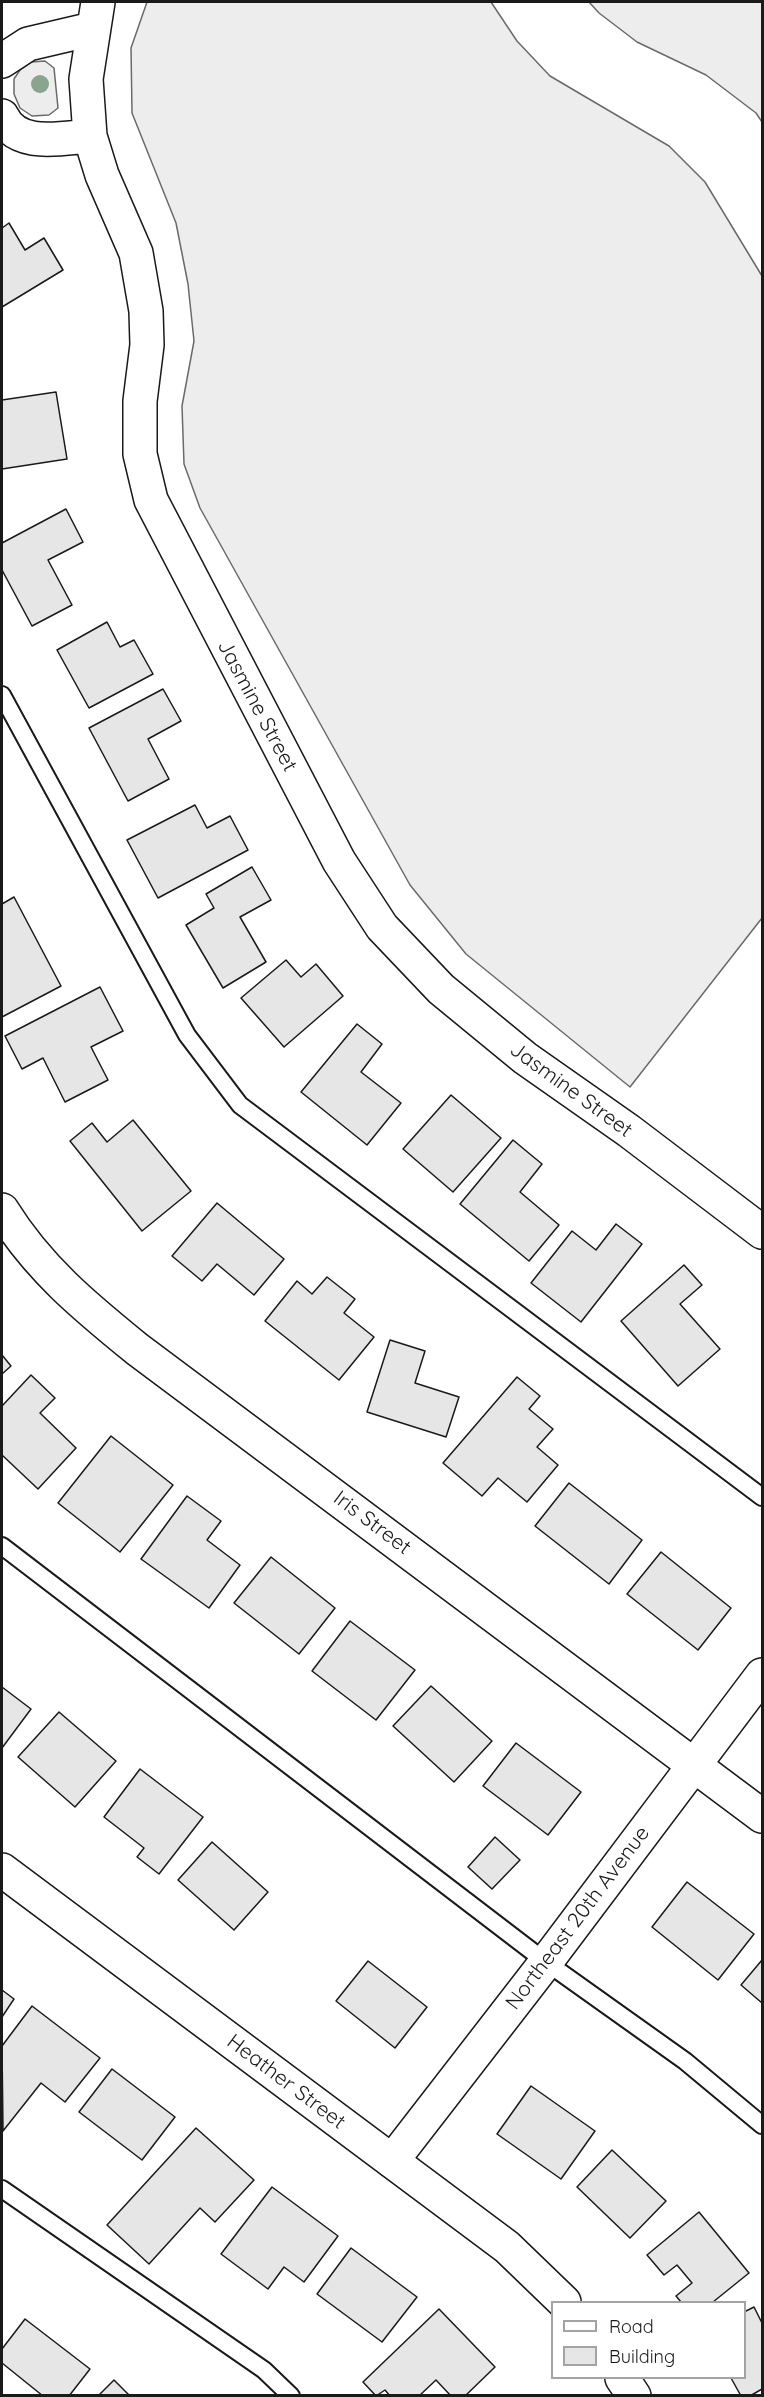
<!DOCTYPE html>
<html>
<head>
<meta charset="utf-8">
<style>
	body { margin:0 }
	#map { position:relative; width:764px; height:2397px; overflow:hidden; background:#fff; font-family:Quicksand,sans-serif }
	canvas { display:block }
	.frame { position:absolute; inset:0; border:3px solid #1a1a1a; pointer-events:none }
	.legend { position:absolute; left:551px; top:2301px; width:195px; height:78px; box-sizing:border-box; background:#fff; border:2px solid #a3a3a3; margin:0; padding:8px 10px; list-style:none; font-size:18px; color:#1a1a1a }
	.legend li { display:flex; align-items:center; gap:12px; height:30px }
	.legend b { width:30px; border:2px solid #a3a3a3 }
</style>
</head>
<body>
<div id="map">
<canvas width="764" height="2397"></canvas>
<div class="frame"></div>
<ul class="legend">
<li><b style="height:8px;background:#fff"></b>Road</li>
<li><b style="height:16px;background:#e6e6e6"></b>Building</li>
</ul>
</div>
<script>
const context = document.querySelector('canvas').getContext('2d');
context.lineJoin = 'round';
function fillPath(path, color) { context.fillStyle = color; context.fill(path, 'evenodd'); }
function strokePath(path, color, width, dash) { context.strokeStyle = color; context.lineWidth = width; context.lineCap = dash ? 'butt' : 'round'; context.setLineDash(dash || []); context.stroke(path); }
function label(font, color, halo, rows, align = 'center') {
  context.font = font + ' Quicksand,sans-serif'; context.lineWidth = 4.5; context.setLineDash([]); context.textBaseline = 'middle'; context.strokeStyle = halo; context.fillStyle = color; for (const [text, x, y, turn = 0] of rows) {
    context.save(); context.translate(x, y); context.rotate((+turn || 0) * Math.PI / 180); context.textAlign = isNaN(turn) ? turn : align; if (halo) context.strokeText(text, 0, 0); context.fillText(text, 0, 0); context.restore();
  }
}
const built = new Path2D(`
	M147 2H491L517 41 550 76 669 146 705 182 762 276V918L630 1087 466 954 410 885 200 508 184 464 182 406 194 341 188 284 176 223 132 113 131 48Z
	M589 2H762V122L756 113 706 75 637 42 599 13Z
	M45 61 54 68 58 108 49 115 32 116 20 108 14 94V79L20 70 31 62Z`);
const building = new Path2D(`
	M9 223 25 250 44 238 63 270 2 307V228Z
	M56 392 67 459 2 469V400Z
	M66 509 83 542 48 560 72 605 32 626 2 570V543Z
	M107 622 120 647 134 640 153 674 89 708 57 650Z
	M163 689 181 721 148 739 169 779 128 801 89 728Z
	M195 805 207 828 230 816 248 850 158 898 127 840Z
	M252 867 271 900 240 917 266 962 223 988 186 925 214 908 206 894Z
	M14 897 61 986 2 1017V904Z
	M286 960 301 977 316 964 343 996 284 1047 241 998Z
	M100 987 123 1031 91 1047 108 1080 65 1102 43 1058 22 1069 5 1036Z
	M357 1024 382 1044 361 1072 401 1103 367 1145 301 1092Z
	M451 1095 501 1138 453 1192 403 1149Z
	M133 1120 191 1191 142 1231 70 1141 92 1123 107 1142Z
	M513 1140 542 1164 520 1192 559 1225 529 1261 460 1204Z
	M217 1203 284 1259 254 1295 217 1264 202 1281 172 1256Z
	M616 1224 642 1244 581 1322 531 1283 572 1231 596 1250Z
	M684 1265 702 1285 680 1304 720 1349 678 1386 621 1321Z
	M327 1277 355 1299 344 1313 374 1337 339 1380 265 1321 297 1281 312 1294Z
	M390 1340 425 1351 415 1383 459 1397 446 1437 367 1412Z
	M2 1355 11 1366 2 1374Z
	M31 1375 55 1398 40 1413 76 1448 38 1489 2 1455V1406Z
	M517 1377 540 1396 529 1409 553 1429 537 1447 558 1465 527 1502 498 1478 482 1496 443 1463Z
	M111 1436 173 1485 120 1552 58 1503Z
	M569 1483 642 1540 609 1584 535 1526Z
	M187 1496 221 1521 207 1540 240 1565 209 1608 141 1559Z
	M661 1552 731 1608 698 1650 627 1594Z
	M271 1557 335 1608 299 1654 234 1603Z
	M350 1621 415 1670 376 1720 312 1671Z
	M431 1686 492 1741 454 1782 393 1726Z
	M2 1687 31 1709 2 1748Z
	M59 1712 116 1761 75 1807 18 1757Z
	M516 1743 581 1792 548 1835 483 1786Z
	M140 1769 203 1817 159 1874 137 1857 144 1848 104 1817Z
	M495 1837 520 1860 492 1889 468 1867Z
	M212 1842 268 1892 234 1930 178 1880Z
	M687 1882 754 1934 718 1980 652 1927Z
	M762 1960V2003L741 1985Z
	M368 1961 427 2007 395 2048 336 2001Z
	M2 1990 14 1999 2 2017Z
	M32 2006 100 2058 65 2102 41 2083 3 2131 2 2046Z
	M112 2069 175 2117 142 2160 79 2112Z
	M531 2086 595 2131 561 2179 497 2134Z
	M196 2128 254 2180 215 2222 200 2208 149 2264 107 2225Z
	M612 2150 666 2201 630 2238 577 2187Z
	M272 2187 338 2236 304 2282 284 2267 268 2289 221 2254Z
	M699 2212 749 2273 713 2302H681L676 2296 692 2283 677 2265 664 2275 647 2255Z
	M351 2248 417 2297 382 2342 317 2294Z
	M754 2307 762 2323V2389L750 2396H741L731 2378H744V2312Z
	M439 2309 495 2367 465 2396H451L436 2380 419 2396H390L385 2390 376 2396 363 2382Z
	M25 2319 90 2369 69 2396H43L2 2363V2349Z
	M114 2380 130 2396H98Z`);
const service = new Path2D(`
	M2 695 187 1035 240 1105 762 1497
	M2 1546 546 1962 685 2061 762 2125
	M2 2189 264 2370 291 2396`);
const minor = new Path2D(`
	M98 2 86 79 90 136 102 175 136 253 146 311 147 345 140 401V454L151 500 339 861 382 927 441 989 525 1058 629 1131 762 1232
	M2 61 28 44 92 29
	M2 116C17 149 61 138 90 136
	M2 1210C38 1268 84 1306 137 1349L762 1816
	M392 2161 546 1962 762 1675`);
const tertiary = new Path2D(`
	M2 1870 507 2247 564 2302
	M622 2378 634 2396`);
const trees = [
	[40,84]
];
const streetNames = [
	["Jasmine Street",257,706,62],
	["Jasmine Street",571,1090,36],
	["Iris Street",372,1523,37],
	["Northeast 20th Avenue",578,1918,-53],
	["Heather Street",286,2082,37]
];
fillPath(built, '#ededed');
strokePath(built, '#6a6a6a', 1.5);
fillPath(building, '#e6e6e6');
strokePath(building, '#1a1a1a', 1.5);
strokePath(service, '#1a1a1a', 20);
strokePath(minor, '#1a1a1a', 36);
strokePath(tertiary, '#1a1a1a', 36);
strokePath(service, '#fff', 16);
strokePath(minor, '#fff', 33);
strokePath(tertiary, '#fff', 33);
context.fillStyle = '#8aa48f';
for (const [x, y] of trees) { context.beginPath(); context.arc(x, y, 9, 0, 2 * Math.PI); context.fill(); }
label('21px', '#1a1a1a', '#fff', streetNames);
</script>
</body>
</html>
